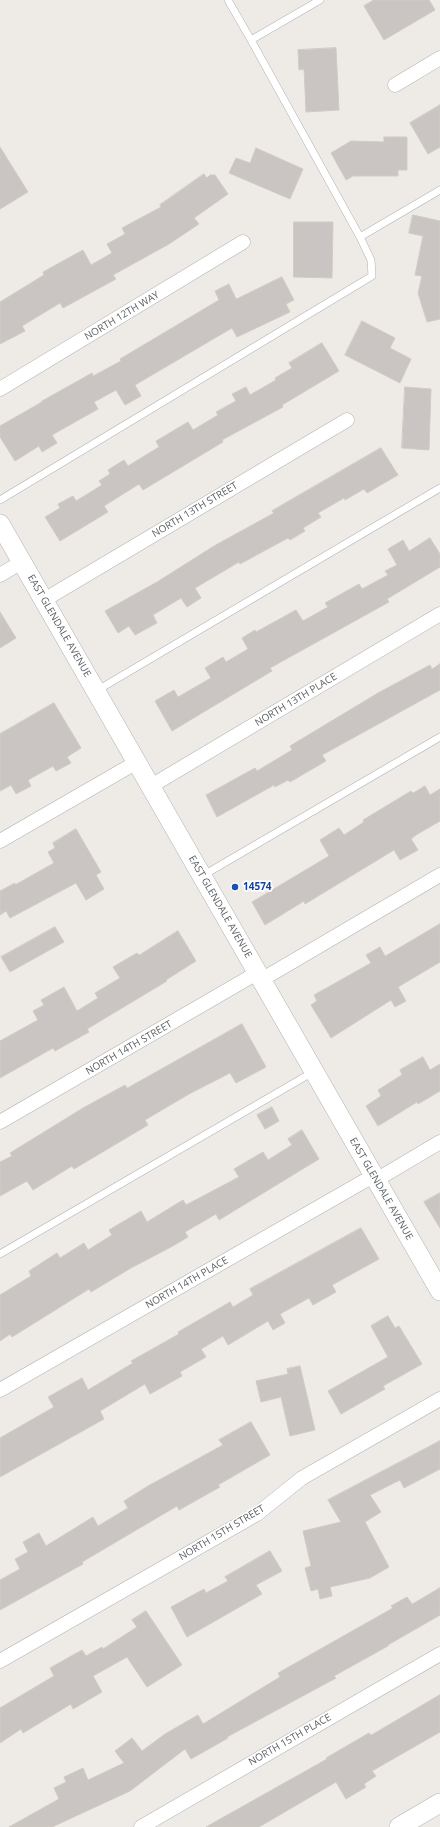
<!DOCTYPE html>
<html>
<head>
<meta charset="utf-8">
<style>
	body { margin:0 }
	canvas { display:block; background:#eeeae5 }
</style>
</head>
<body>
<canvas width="440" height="1827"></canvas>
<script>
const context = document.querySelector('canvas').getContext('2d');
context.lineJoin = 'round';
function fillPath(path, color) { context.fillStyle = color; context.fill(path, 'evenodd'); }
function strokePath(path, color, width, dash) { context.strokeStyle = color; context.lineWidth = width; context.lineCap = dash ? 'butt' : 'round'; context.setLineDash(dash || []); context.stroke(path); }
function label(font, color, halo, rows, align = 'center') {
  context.font = font + ' "Open Sans",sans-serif'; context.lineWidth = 3.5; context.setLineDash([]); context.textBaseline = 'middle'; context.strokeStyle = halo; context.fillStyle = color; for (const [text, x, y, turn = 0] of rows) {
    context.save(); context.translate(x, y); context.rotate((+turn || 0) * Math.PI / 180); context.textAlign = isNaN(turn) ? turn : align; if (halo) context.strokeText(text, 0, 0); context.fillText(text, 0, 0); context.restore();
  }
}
const building = new Path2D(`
	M374 0H429L435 10 384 40 364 6Z
	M336 48 339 110 306 112 304 69 299 70 298 50Z
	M440 105V147L428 154 410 123Z
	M384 137H407V170H398V176H353L346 180 331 153 351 141 384 142Z
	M0 147 28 192 0 209Z
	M256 148 303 169 290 199 229 173 236 158 250 163Z
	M204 174 207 178 210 175H215L228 194 194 218 199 224 169 244 113 275 116 279 63 308 60 303 22 326 25 331 0 344V302L44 275 43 272 83 250 91 265 112 253 107 244 125 234 122 228 161 207 160 205Z
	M413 215 440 221V319L427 322 418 293 422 276 415 275 423 236 409 233Z
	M294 222H333L332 278 294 277Z
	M282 277 294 300 286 304 290 312 237 337 232 328 135 385 141 396 125 405 116 390 94 402 98 409 52 435 57 443 42 452 39 446 15 461 0 437V426L42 402V401L92 373 93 376 121 361 120 359 219 300 215 291 229 284 236 299Z
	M362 321 395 338 390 348 411 359 400 383 345 355Z
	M322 343 339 371 282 405 283 407 222 440 223 442 143 490 139 484 104 506 108 512 60 541 45 517 60 508 58 504 73 496 76 501 102 485 99 481 110 474 108 470 124 460 128 466 159 447 156 441 188 422 193 430 218 415 216 412 236 401 232 394 246 387 250 395 276 380 275 378 292 368 289 363Z
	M405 387 431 389 429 450 402 448Z
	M381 448 398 475 367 493 364 489 345 500 344 498 318 513 321 517 303 528 305 531 290 540 288 538 240 564 239 562 195 588 201 598 187 607 181 598 153 615 157 623 135 635 129 626 118 633 105 611 157 582 214 546 274 513 272 511Z
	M430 538 440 554V567L387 599 389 602 270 668 272 671 172 731 155 701 174 690 178 697 211 678 205 668 223 657 226 662 248 649 242 638 255 630 256 632 296 610 303 621 328 607 325 603 359 584 362 589 388 575 385 571 397 565 388 549 403 540 409 551Z
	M0 612 16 638 0 648Z
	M440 664V690L322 755 326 761 290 782 288 780 275 787 274 785 217 817 206 795 255 768 257 771 292 750 290 746 378 693 430 665 432 669Z
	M54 703 81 748 67 757 71 763 56 771 53 766 28 780 31 786 16 794 11 785 0 791V734Z
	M425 786 430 795 440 789V821L416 835 411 839 418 850 400 860 394 850 305 904 304 901 265 925 252 902 329 856 320 840 339 828 344 835 364 822 363 820 411 791 413 793Z
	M76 829 101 872 96 875 104 889 86 900 76 883 10 918 6 911 0 915V891L15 883V885L54 863 48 852 55 848 53 843Z
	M440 924V962L398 987 406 1001 395 1007 391 1000 331 1038 311 1005 317 1001 314 995 371 963 366 955 380 947 385 956Z
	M55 927 64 942 10 972 1 957Z
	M178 931 196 961 166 980 167 981 87 1029 89 1032 55 1051 53 1048 0 1078V1041L38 1020 33 1011 44 1005 41 1000 64 987 77 1011 98 998 95 993 120 978 113 967 137 953 139 955Z
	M242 1024 266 1067 236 1083 230 1073 189 1094 145 1120 148 1125 74 1169 72 1166 33 1190 27 1181 0 1196V1162L12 1156 10 1153 83 1108 125 1085 127 1088Z
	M423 1057 430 1070 440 1064V1091L418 1104 417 1102 378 1126 366 1106 381 1096 378 1090 402 1075 400 1070Z
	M272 1107 279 1121 265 1129 257 1115Z
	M302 1130 319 1159 219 1220 216 1214 185 1232 188 1237 171 1247 131 1268 91 1292 89 1289 12 1337 10 1334 0 1341V1295L31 1276 29 1271 57 1253 60 1258 84 1243 88 1250 112 1235 109 1230 141 1211 147 1222 183 1200 186 1205 239 1177 234 1169 263 1152 268 1160 292 1145 288 1139Z
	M440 1193V1228L424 1202Z
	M361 1228 379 1259 332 1285 336 1292 313 1305 309 1298 280 1314 285 1323 273 1330 268 1321 228 1345 223 1336 201 1349 206 1357 180 1372 182 1376 150 1394 145 1384 100 1411 104 1419 0 1477V1438L54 1407 48 1397 82 1378 88 1390 133 1363 131 1361 179 1334 178 1332 230 1302 233 1307 253 1295 250 1289Z
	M388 1316 395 1328 399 1326 422 1364 383 1386 385 1389 341 1414 328 1391 388 1357 371 1326Z
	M300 1366 315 1430 290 1436 281 1397 261 1402 256 1381 288 1374 287 1369Z
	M251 1422 270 1455 218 1485 220 1487 179 1510 177 1506 82 1562 83 1564 0 1610V1580L20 1569 15 1559 28 1552 23 1542 39 1533 46 1546 93 1517 98 1526 128 1508 124 1501 148 1486 223 1445 219 1440Z
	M440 1441V1469L404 1488 400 1480 370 1495 381 1512 365 1522 389 1567 370 1578 330 1587 332 1596 320 1599 318 1589 311 1591 305 1568 311 1566 303 1531 341 1522 328 1500Z
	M270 1551 282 1571 256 1585 262 1594 187 1637 171 1607 204 1589 206 1593 228 1581 225 1577Z
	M440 1588V1615L388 1645V1646L334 1676 336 1678 227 1737 228 1738 191 1759 185 1749 130 1791 52 1827H9L59 1799 54 1788 66 1782 64 1777 83 1768 88 1780 124 1763 115 1751 132 1738 142 1751 165 1734 198 1715 203 1724 280 1677 278 1673 393 1608 391 1606 407 1597 412 1604Z
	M146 1611 182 1665 147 1687 127 1657 93 1676 102 1692 73 1709 71 1704 23 1733 21 1729 0 1743V1708L54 1676 50 1668 82 1650 86 1656 102 1647 103 1649 137 1627 132 1620Z
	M440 1695V1732L372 1771 376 1776 364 1784 366 1787 346 1799 336 1782 259 1827H206L327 1759 326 1758 369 1733 371 1735Z`);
const lane = new Path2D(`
	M228 0 251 40
	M360 237 440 190
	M0 500 372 276 371 260 360 237 251 40 320 0
	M96 691 440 488
	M202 876 440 737
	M0 1254 313 1072`);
const street = new Path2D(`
	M395 85 440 58
	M0 389 243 242
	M0 575 22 562
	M44 600 347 420
	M151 786 440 614
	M0 841 137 762
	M261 980 440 875
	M0 1122 257 973
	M376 1180 440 1142
	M0 1390 373 1176
	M0 1661 257 1514 302 1478 440 1399
	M141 1827 440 1654`);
const secondary = new Path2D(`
	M0 524 440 1291
	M399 1827 440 1803`);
const markers = [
	[235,887,4,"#1a4fb4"]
];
const streetNames = [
	["NORTH 12TH WAY",122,316,-31],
	["NORTH 13TH STREET",195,510,-31],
	["EAST GLENDALE AVENUE",59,626,60],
	["NORTH 13TH PLACE",296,700,-31],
	["EAST GLENDALE AVENUE",220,907,60],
	["NORTH 14TH STREET",129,1048,-30],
	["EAST GLENDALE AVENUE",381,1189,60],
	["NORTH 14TH PLACE",187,1283,-30],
	["NORTH 15TH STREET",222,1533,-31],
	["NORTH 15TH PLACE",290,1740,-30]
];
const transitNames = [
	["14574",243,887]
];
fillPath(building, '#cac5c2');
strokePath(building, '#d2cbc4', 1);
strokePath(lane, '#b0b4b6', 8);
strokePath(street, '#b0b4b6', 15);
strokePath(secondary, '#afb3b7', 20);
strokePath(lane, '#fff', 7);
strokePath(street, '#fff', 14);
strokePath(secondary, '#fff', 19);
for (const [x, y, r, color] of markers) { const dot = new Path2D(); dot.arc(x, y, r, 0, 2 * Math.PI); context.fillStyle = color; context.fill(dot); strokePath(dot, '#fff', 1.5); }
label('10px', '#5d6264', '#fff', streetNames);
label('bold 10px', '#164399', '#fff', transitNames, 'left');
</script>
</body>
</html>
